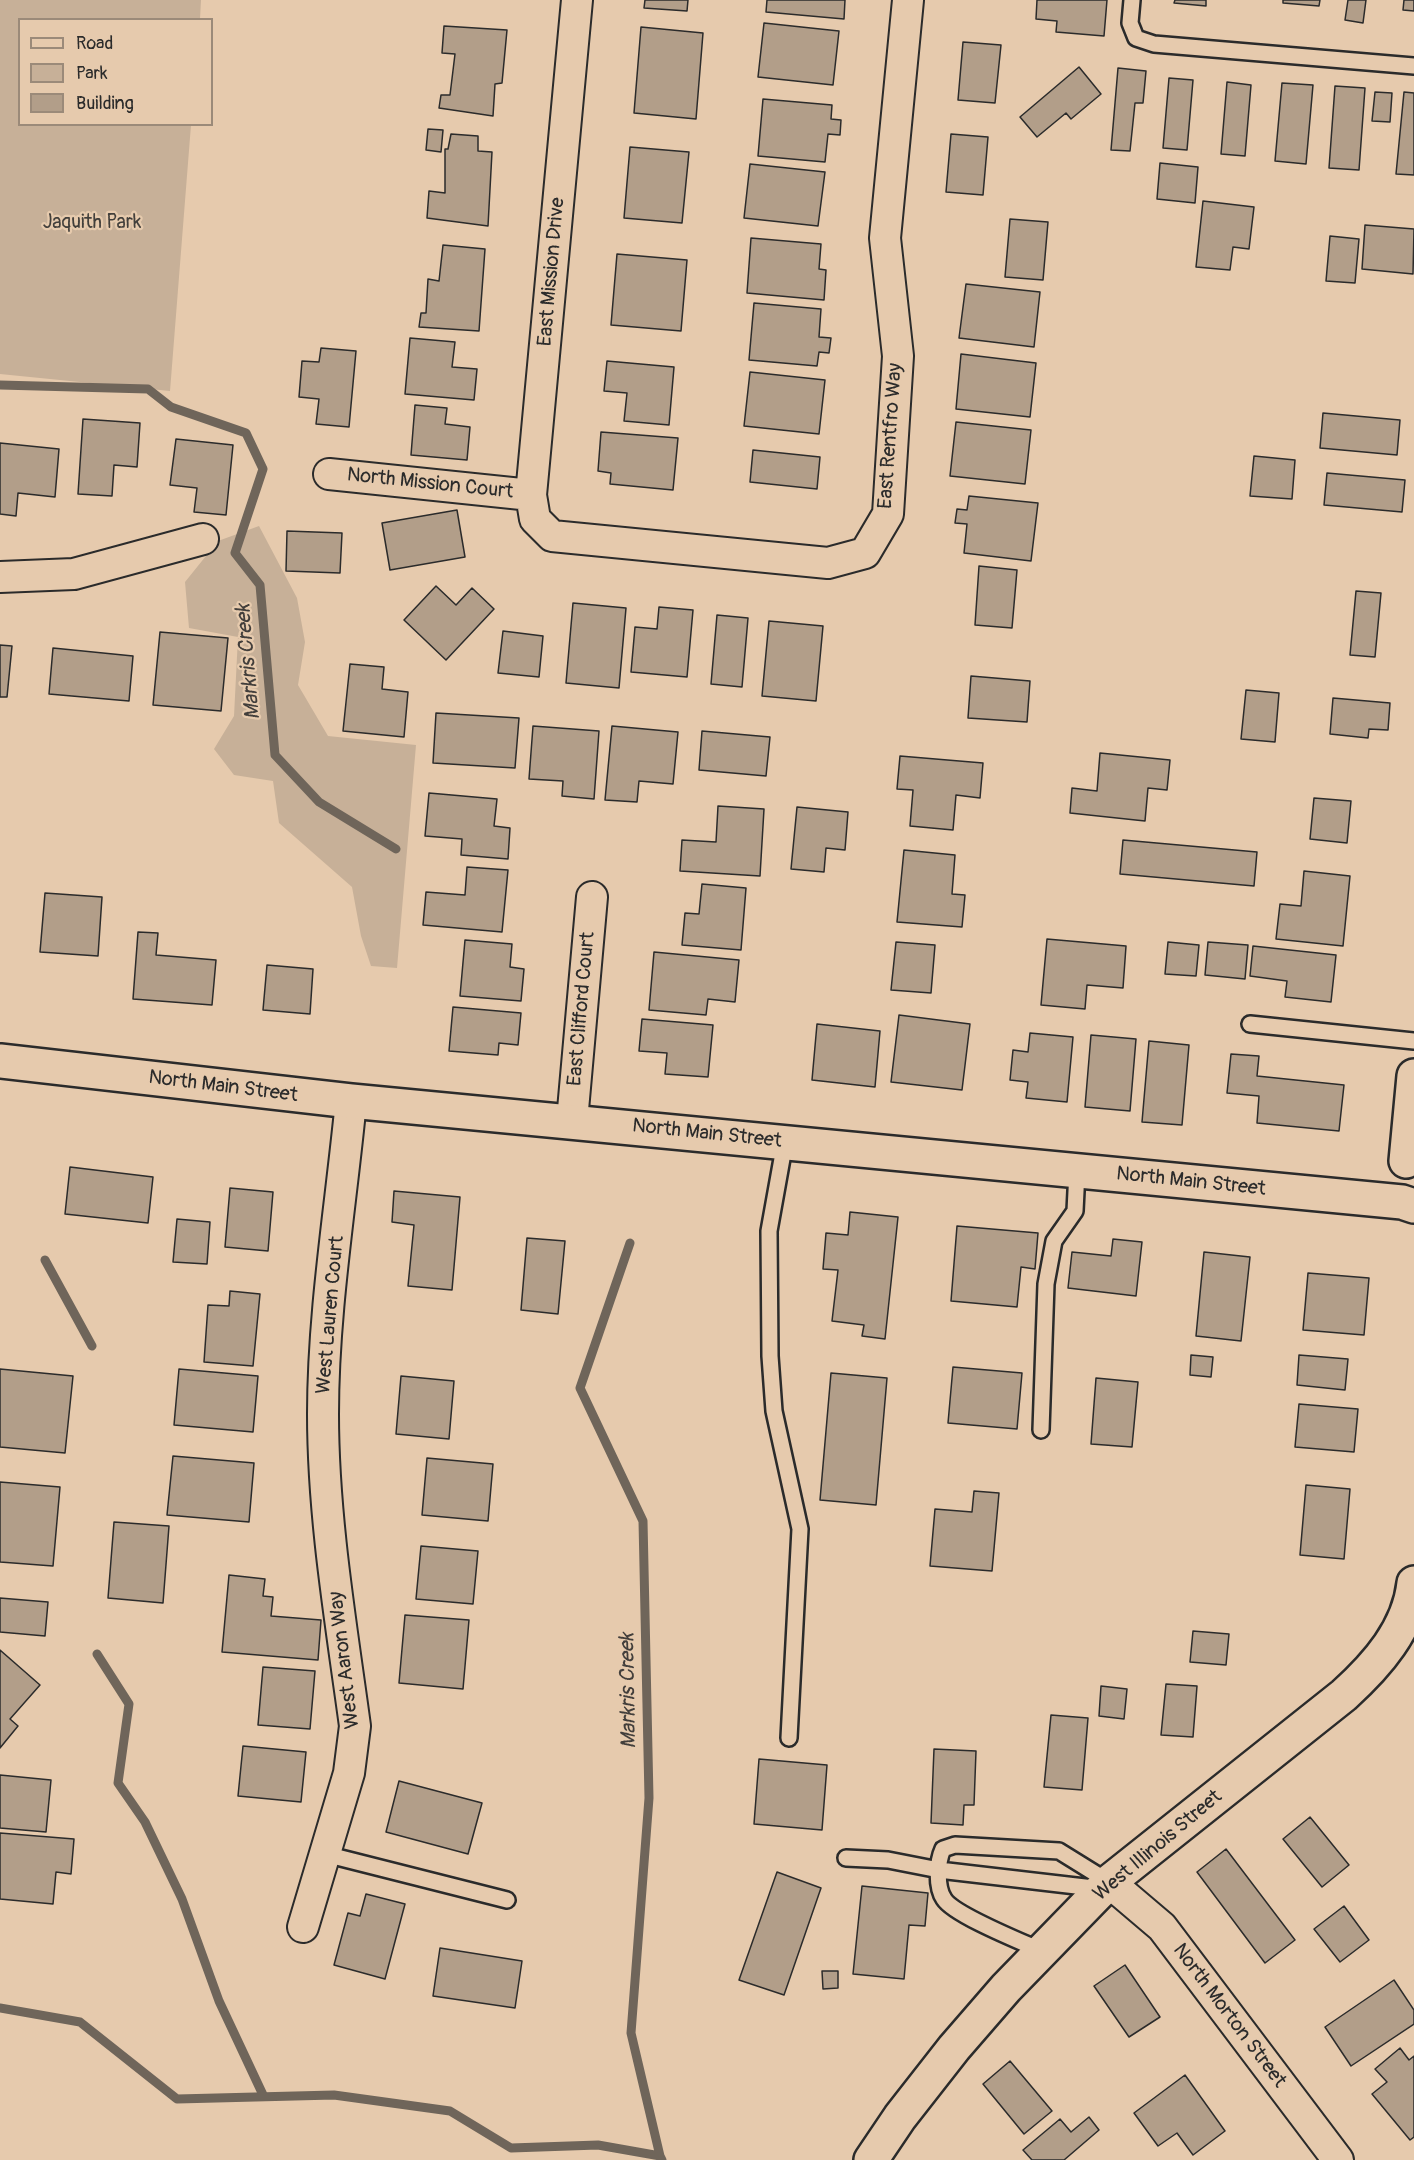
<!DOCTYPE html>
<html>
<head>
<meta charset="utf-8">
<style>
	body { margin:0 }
	#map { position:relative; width:1414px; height:2160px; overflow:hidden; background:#e6caad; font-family:Pangolin,sans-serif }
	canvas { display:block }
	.legend { position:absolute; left:18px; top:18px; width:195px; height:108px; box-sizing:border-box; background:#e6caad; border:2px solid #9b8a79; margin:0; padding:8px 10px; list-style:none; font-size:18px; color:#2b2b2b }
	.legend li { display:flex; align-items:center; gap:12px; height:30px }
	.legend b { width:30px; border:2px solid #9b8a79 }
</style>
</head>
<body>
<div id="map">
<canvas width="1414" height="2160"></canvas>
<ul class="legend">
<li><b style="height:8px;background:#e6caad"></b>Road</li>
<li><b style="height:16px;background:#c7b098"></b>Park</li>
<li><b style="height:16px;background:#b29e89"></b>Building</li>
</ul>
</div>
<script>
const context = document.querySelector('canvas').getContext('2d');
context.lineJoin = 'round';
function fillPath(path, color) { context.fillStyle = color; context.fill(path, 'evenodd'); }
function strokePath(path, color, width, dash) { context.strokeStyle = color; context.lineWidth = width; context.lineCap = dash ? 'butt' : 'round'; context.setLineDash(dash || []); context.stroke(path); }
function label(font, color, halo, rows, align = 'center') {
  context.font = font + ' Pangolin,sans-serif'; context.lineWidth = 4.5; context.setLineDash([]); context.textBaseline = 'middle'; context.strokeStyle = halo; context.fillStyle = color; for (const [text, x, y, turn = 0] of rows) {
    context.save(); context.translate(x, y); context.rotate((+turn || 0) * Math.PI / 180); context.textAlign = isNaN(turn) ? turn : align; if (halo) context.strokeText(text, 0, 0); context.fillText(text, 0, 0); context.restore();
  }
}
const green = new Path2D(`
	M0 0H201L200 19 20 20V124L191 125 170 391 0 374Z
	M259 526 297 598 305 642 298 685 328 736 416 745 397 968 371 966 361 936 352 887 279 823 273 781 234 775 214 749 234 716 238 637 189 628 185 582 218 541Z`);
const stream = new Path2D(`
	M0 385 148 389 171 407 246 433 263 469 235 553 260 585 275 755 319 802 396 849
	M630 1243 580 1388 643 1521 649 1798 631 2033 660 2156
	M45 1260 92 1346
	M97 1654 129 1704 118 1783 145 1822 182 1899 219 2001 264 2097
	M0 2008 80 2022 177 2099 334 2095 450 2111 511 2148 598 2145 660 2156 662 2160`);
const building = new Path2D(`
	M645 0H688L687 11 644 8Z
	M767 0H845L844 19 766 12Z
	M1037 0H1107L1104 36 1056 32 1057 21 1036 19Z
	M1175 0H1206V6L1174 3Z
	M1283 0H1320L1319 6 1283 3Z
	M1348 0H1366L1363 23 1345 20Z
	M1404 0H1414V11L1403 10Z
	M764 23 839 31 833 85 758 77Z
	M444 26 507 30 502 83 495 84 493 116 439 108 441 95H450L455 54 442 53Z
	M641 27 703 33 696 119 634 113Z
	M963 42 1001 45 995 103 958 100Z
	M1079 67 1101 94 1071 119 1066 113 1037 137 1020 117Z
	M1118 68 1146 71 1143 103H1135L1130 151 1111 150Z
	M1169 78 1193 80 1187 150 1163 148Z
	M1227 82 1251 85 1245 156 1221 154Z
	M1282 83 1313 85 1306 164 1275 161Z
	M1335 86 1365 88 1359 170 1329 168Z
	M1375 92 1392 93 1390 122 1372 121Z
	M1404 92 1414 93V175L1396 174Z
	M763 99 832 105 831 119 841 120 840 135 828 134 825 162 758 156Z
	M428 129 443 130 441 152 426 150Z
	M451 134 478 136V151L492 152 488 226 427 218 429 191 445 193V149H448Z
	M951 134 988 137 983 195 946 192Z
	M630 147 689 152 682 223 624 218Z
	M1160 163 1198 167 1195 203 1157 199Z
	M750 164 825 172 818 226 744 218Z
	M1203 201 1254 207 1249 249 1233 247 1230 270 1196 267Z
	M1010 219 1048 222 1043 280 1005 277Z
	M1365 225 1414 229 1413 274 1362 269Z
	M1330 236 1359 239 1355 283 1326 281Z
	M751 238 821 244 819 269 826 270 824 300 747 293Z
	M443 245 485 249 479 331 419 327 421 313H426L428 279 439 281Z
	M617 254 687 260 681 331 611 325Z
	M966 284 1040 292 1034 347 959 338Z
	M754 303 821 309 819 337 831 338 829 353 819 352 817 366 749 360Z
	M410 338 455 342 452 367 477 369 474 400 405 394Z
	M321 348 356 351 349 427 316 424 319 399 299 397 302 361 319 362Z
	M961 354 1036 363 1030 417 956 409Z
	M607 361 674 367 669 425 624 421 627 393 604 391Z
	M750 372 825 380 819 434 744 426Z
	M415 405 447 408 445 424 470 427 467 460 411 455Z
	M1323 413 1400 420 1397 455 1320 448Z
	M83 419 140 423 137 467 114 465 112 496 78 494Z
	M956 422 1031 430 1025 484 950 476Z
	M601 432 678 438 673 490 610 484 611 473 598 471Z
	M176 439 233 445 226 515 194 512 197 488 170 485Z
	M0 443 59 449 55 497 18 493 16 516 0 514Z
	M753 450 820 457 817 489 750 482Z
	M1254 456 1295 460 1292 499 1250 496Z
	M1327 473 1405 480 1402 512 1324 505Z
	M969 496 1038 503 1031 561 964 553 967 524 955 523 957 509 967 510Z
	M457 510 465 557 390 570 382 523Z
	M287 531 342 533 340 573 286 571Z
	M979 566 1017 570 1012 628 975 625Z
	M436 586 456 605 472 588 494 609 446 660 404 620Z
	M1356 591 1381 593 1375 657 1350 655Z
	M573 603 626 608 619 688 566 683Z
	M659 607 693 610 687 677 631 672 635 627 657 629Z
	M717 615 748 618 742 687 711 684Z
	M769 621 823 626 816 701 762 696Z
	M503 631 543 636 539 677 498 673Z
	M160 632 228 638 221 711 153 705Z
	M0 645 12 646 7 697H0Z
	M53 648 133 656 129 701 49 694Z
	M350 664 384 667 382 689 408 692 404 737 343 731Z
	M971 676 1030 681 1027 722 968 718Z
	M1246 690 1279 693 1275 742 1241 739Z
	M1333 698 1390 703 1388 730 1369 729 1368 738 1330 734Z
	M436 713 519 718 515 768 433 763Z
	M533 726 599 731 594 799 562 796 563 781 529 779Z
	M612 726 678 732 673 784 639 781 637 802 605 800Z
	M702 731 770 737 766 776 699 770Z
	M1100 753 1170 760 1167 790 1148 788 1145 821 1070 813 1072 788 1097 791Z
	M900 756 983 763 980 798 956 795 953 830 910 826 913 790 897 789Z
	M429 793 497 799 494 826 510 828 508 859 461 855 462 839 425 836Z
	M1314 798 1351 801 1347 843 1310 839Z
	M718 806 764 809 760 876 680 871 682 840 716 842Z
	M797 807 848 812 845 850 826 848 824 872 791 869Z
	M1123 840 1257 852 1254 886 1120 874Z
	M904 850 955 855 952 894 965 895 962 927 897 922Z
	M467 867 508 870 502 932 423 925 426 892 465 895Z
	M1304 871 1350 876 1343 946 1276 939 1280 904 1301 906Z
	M702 884 746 888 741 950 682 945 685 913 699 914Z
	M45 893 102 897 98 956 40 952Z
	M138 932 158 933 156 955 216 960 212 1005 133 999Z
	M1047 939 1126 946 1123 988 1087 985 1085 1009 1041 1005Z
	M465 940 512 944 510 967 524 969 521 1001 460 996Z
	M896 942 935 945 931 993 891 990Z
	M1168 942 1199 945 1196 976 1165 974Z
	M1208 942 1248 945 1245 979 1205 975Z
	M1253 946 1336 955 1331 1002 1285 997 1287 981 1250 976Z
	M654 952 739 960 735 1002 708 999 706 1015 649 1010Z
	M267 965 313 969 310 1014 263 1010Z
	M453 1007 521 1013 518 1045 499 1043 498 1055 449 1051Z
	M899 1015 970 1024 962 1090 891 1082Z
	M642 1019 713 1025 708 1077 665 1074 667 1053 639 1051Z
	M817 1024 880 1031 875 1087 812 1080Z
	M1030 1033 1073 1037 1067 1102 1026 1098 1028 1082 1010 1080 1013 1050 1028 1052Z
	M1091 1035 1136 1039 1130 1111 1085 1107Z
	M1149 1041 1189 1045 1182 1125 1142 1122Z
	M1231 1054 1259 1056 1257 1076 1344 1085 1339 1131 1257 1123 1259 1096 1227 1093Z
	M70 1167 153 1177 148 1223 65 1214Z
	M230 1188 273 1192 268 1251 225 1247Z
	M394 1191 460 1197 452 1290 408 1286 414 1225 392 1222Z
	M850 1212 898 1217 885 1339 862 1336 864 1325 832 1321 838 1270 823 1269 826 1233 848 1235Z
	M177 1219 210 1222 207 1264 173 1262Z
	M957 1226 1038 1233 1035 1269 1021 1267 1017 1307 951 1301Z
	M527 1238 565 1241 558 1314 521 1310Z
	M1113 1239 1142 1242 1136 1296 1068 1288 1072 1252 1111 1256Z
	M1204 1252 1250 1257 1241 1341 1196 1336Z
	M1308 1273 1369 1278 1364 1335 1303 1330Z
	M230 1291 260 1294 253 1366 204 1362 208 1305 229 1306Z
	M1191 1355 1213 1357 1211 1377 1190 1375Z
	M1299 1355 1348 1359 1345 1390 1297 1385Z
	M953 1367 1022 1373 1017 1429 948 1423Z
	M0 1369 73 1376 65 1453 0 1447Z
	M179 1369 258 1376 253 1432 174 1425Z
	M831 1373 887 1378 876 1505 820 1500Z
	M401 1376 454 1381 449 1439 396 1434Z
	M1096 1378 1138 1382 1132 1447 1091 1444Z
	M1299 1404 1358 1409 1354 1452 1295 1447Z
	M173 1456 254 1463 249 1522 167 1515Z
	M427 1458 493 1464 488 1521 422 1515Z
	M0 1482 60 1487 53 1566 0 1562Z
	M1306 1485 1350 1489 1344 1559 1300 1555Z
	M974 1491 999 1493 992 1571 930 1566 935 1509 972 1512Z
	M114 1522 169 1526 163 1603 108 1598Z
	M421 1546 478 1551 473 1604 416 1599Z
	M229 1575 265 1579 263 1596 273 1597 271 1616 321 1620 318 1660 222 1652Z
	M0 1598 48 1602 45 1636 0 1632Z
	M405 1615 469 1620 463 1689 399 1683Z
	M1193 1631 1229 1634 1226 1665 1190 1662Z
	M0 1650 40 1685 10 1719 18 1726 0 1748Z
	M263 1667 315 1671 310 1729 258 1725Z
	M1166 1684 1197 1686 1193 1737 1161 1735Z
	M1101 1686 1127 1689 1124 1719 1099 1716Z
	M1051 1715 1088 1718 1082 1790 1044 1787Z
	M243 1746 306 1752 301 1802 238 1796Z
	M934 1749 976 1751 974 1805H964L963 1825 931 1823Z
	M759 1759 827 1765 822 1830 754 1824Z
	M0 1775 51 1780 46 1832 0 1828Z
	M399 1781 482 1803 468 1854 386 1832Z
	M1310 1817 1349 1865 1322 1887 1283 1839Z
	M0 1833 74 1839 71 1874 56 1872 53 1904 0 1899Z
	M1226 1849 1295 1940 1265 1963 1197 1872Z
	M777 1872 821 1888 784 1995 739 1980Z
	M862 1886 928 1893 925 1926 909 1925 904 1979 853 1974Z
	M366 1894 405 1904 385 1979 334 1965 348 1913 360 1916Z
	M1344 1906 1369 1940 1340 1962 1314 1929Z
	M440 1948 522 1961 515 2008 433 1996Z
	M1125 1965 1160 2017 1129 2037 1094 1986Z
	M822 1971H838V1988L823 1989Z
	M1394 1980 1414 2010V2024L1351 2066 1325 2027Z
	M1400 2048 1409 2060 1414 2056V2137L1410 2140 1372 2094 1387 2082 1375 2069Z
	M1010 2061 1052 2111 1024 2134 983 2084Z
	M1185 2075 1225 2131 1193 2155 1177 2133 1158 2146 1134 2113Z
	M1089 2117 1099 2130 1064 2160H1032L1023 2150 1060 2119 1071 2132Z`);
const service = new Path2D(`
	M1132 0 1130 23 1136 38 1154 44 1414 66
	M1250 1024 1414 1041
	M785 1142 769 1231 770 1356 774 1411 800 1529 789 1738
	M1041 1430 1046 1284 1054 1241 1075 1211 1077 1171
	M325 1854 507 1900
	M846 1858 888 1860 939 1870 1102 1889
	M1042 1951C1022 1942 954 1915 944 1899 936 1887 937 1862 943 1849L955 1845 1059 1851 1109 1882`);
const minor = new Path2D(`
	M577 0 531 495 535 519 552 536 828 563 865 553 888 514 898 356 885 238 908 0
	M329 474 531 495
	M0 577 74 574 203 539
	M572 1121 592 897
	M1109 1882 1162 1927 1338 2160
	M303 1927 349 1773 355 1726C341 1623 323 1518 323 1414 323 1310 341 1205 351 1101`);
const tertiary = new Path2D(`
	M0 1061 351 1101 1402 1202 1414 1206
	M1406 1161 1414 1076`);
const primary = new Path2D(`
	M871 2160 900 2117 954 2048 1006 1988 1109 1882 1344 1695C1377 1665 1409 1629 1414 1583`);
const parkNames = [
	["Jaquith Park",92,223]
];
const streetNames = [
	["East Mission Drive",552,272,-85],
	["East Rentfro Way",891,436,-86],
	["North Mission Court",430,484,6],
	["East Clifford Court",582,1009,-85],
	["North Main Street",223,1087,7],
	["North Main Street",707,1134,6],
	["North Main Street",1191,1182,6],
	["West Lauren Court",331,1315,-85],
	["West Aaron Way",345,1660,-97],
	["West Illinois Street",1158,1846,-40],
	["North Morton Street",1229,2016,53]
];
const waterNames = [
	["Markris Creek",249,662,-95],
	["Markris Creek",629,1691,-91]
];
fillPath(green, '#c7b098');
strokePath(stream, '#6f655a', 9);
fillPath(building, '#b29e89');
strokePath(building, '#2b2b2b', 1.5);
strokePath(service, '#2b2b2b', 20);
strokePath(minor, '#2b2b2b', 34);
strokePath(tertiary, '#2b2b2b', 38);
strokePath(primary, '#2b2b2b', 38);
strokePath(service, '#e6caad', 15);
strokePath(minor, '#e6caad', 30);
strokePath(tertiary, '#e6caad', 33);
strokePath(primary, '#e6caad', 33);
label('20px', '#423f3b', '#e6caad', parkNames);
label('20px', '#2b2b2b', '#e6caad', streetNames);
label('italic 21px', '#423e3b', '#e6caad', waterNames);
</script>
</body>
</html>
